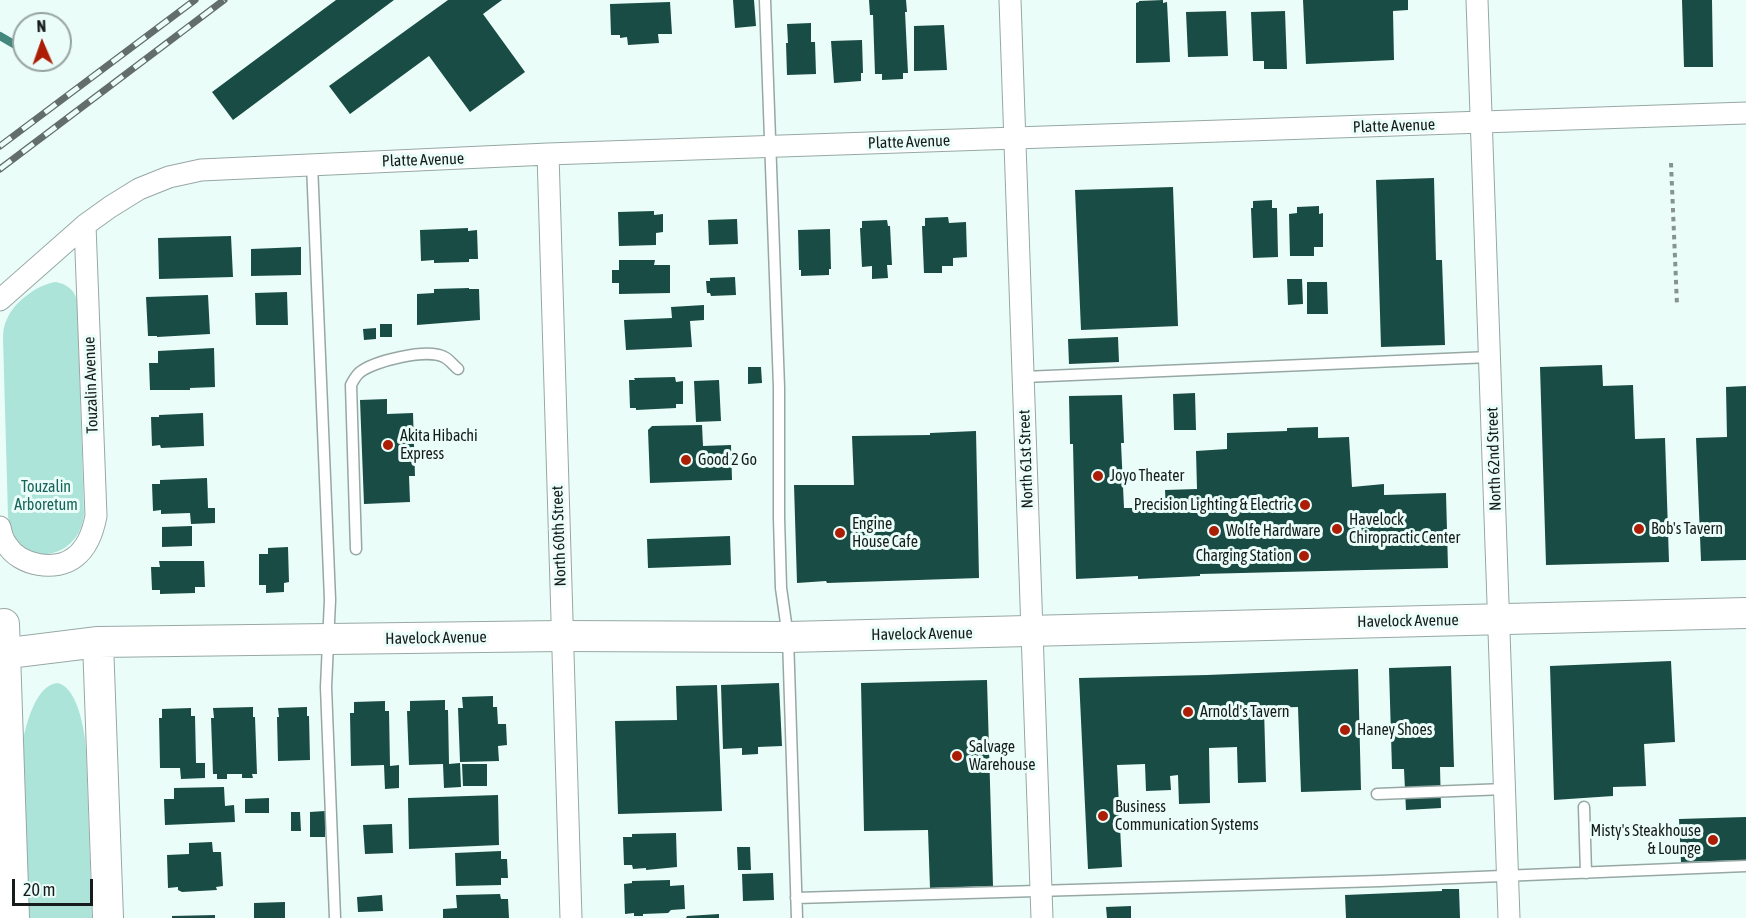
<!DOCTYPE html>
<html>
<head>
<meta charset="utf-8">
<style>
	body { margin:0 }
	#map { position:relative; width:1746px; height:918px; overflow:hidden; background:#ebfdf9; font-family:"Asap Condensed",sans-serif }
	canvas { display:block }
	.north { position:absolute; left:12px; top:12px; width:60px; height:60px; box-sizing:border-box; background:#ebfdf9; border:2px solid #96a3a0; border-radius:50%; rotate:358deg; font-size:16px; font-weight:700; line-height:24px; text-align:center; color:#161c1b }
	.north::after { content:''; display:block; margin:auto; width:21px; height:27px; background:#ac1d06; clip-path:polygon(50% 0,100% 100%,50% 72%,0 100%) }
	.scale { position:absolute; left:12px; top:879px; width:81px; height:27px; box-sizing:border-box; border:3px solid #161c1b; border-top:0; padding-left:8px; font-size:18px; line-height:21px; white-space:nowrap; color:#161c1b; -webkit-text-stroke:4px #ebfdf9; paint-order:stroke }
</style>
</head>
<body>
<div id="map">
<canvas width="1746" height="918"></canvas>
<div class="north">N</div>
<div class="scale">20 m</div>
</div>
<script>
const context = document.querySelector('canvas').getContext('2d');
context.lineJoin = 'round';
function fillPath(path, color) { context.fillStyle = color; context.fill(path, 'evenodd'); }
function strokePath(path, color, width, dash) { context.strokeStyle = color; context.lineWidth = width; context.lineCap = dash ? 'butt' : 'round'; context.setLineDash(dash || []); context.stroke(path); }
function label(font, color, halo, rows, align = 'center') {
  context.font = font + ' "Asap Condensed",sans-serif'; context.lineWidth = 6; context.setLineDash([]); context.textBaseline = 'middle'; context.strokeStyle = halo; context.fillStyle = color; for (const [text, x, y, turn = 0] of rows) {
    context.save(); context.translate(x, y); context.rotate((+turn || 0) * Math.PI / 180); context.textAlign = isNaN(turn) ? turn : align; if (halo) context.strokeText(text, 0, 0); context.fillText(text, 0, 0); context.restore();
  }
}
const green = new Path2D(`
	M56 282C66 284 74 289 77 300L84 514C81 555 29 571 12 531 10 527 10 522 8 517L3 338C3 331 4 325 7 319 14 302 38 284 56 282Z
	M58 683C78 688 85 732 86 749L92 918H26L21 751C24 732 34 684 58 683Z`);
const stream = new Path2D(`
	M0 36 24 50`);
const building = new Path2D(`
	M336 0H394L233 120 212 92Z
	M448 0H502L483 14 525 72 470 112 429 56 350 114 329 86Z
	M733 0H754L756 26 735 28Z
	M869 0H906L907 12H905L908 73H903V79L882 80V74H875L873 15H870Z
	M1163 0V3L1167 2 1170 62 1136 63V3L1139 2V1Z
	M1303 0H1408V10L1393 11 1394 60 1306 64Z
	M1682 0H1712L1713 67H1684Z
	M670 2 672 34H658L659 43 628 45 627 37 620 38V35H611L610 4Z
	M1226 11 1228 56 1188 57 1186 12Z
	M1285 11 1287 69H1264V61H1253L1251 12Z
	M811 23V42H815L816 74 787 75 786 43H788L787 24Z
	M944 25 947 70 914 71V26Z
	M862 40 863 73H861V81L834 83 831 41Z
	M1434 178 1436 260H1442L1445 345 1381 347 1376 180Z
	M1173 187 1178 326 1081 330 1075 190Z
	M1272 200V208H1277L1278 257 1253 258 1251 208H1253V201Z
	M1319 206V214L1323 213V247H1314V256H1290L1289 214 1297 213V207Z
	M654 211V215L663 214V232L656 233V245L619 246 618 212Z
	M948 217 949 223 966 222 967 257 953 258V266H942V273H924L922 226H925V218Z
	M737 219 738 244 709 245 708 220Z
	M887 220 888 226H890L892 265H887L888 278 872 279V266L862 267 860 228H862V221Z
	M468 228V231L477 230 478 259H469V262L434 263V260L421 261 420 230Z
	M830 229 831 269H829V275L801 276V270H799L798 230Z
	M231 236 233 277 159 279 158 238Z
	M301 247V275L251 276V249Z
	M619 260H655L654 265H670V293L619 294V283H612V270H619Z
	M735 277 736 295 711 296 710 293H707L706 281H710V278Z
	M1287 279H1302L1303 304 1288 305Z
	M1307 282H1327L1328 314H1307Z
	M469 288V289H479L480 320 417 325V294L434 293V289Z
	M287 292 288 325H256L255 293Z
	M208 295 210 334 157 337V336H148L146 297Z
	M704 305V320L690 321 692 347 626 350 624 320 672 318 671 307Z
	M380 324H392V337H380Z
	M376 328V339L364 340 363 329Z
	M1118 337 1119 362 1069 364 1068 339Z
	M214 348 215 387 190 388V390H150L149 363H158V351Z
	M1602 365 1603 386 1633 385 1635 439 1665 438 1669 562 1546 565 1540 367Z
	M748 367H761L762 383 748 384Z
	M675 377 676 382 683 381V404H676V408L636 410V408H630L629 380H635L634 378Z
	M719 380 721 421 696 422 694 381Z
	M1746 386V560L1701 561 1696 438 1727 437 1726 387Z
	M1195 393 1196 430H1174L1173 394Z
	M1122 395 1124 443H1121L1124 508H1136V511L1166 510 1165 490 1197 489 1196 451 1227 449V433L1287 431V428L1318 427V438L1349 437 1352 487 1384 484V495L1446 493 1448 568 1200 574V576L1138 579V576L1076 579 1073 444H1070L1069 396Z
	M387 399V414L413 413 415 476H409L410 502 364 504 360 400Z
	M203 413 204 446 161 448 160 445 152 446 151 417H159V415Z
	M702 425 703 446 731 445 732 480 650 483 648 430 652 426Z
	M976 431 979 578 827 583 826 581 797 583 794 485H854L852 436 930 435V433Z
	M207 478 208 508H215V523L191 524 190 513 161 514V510L153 511 152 484H160V480Z
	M192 526V546L162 547V527Z
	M730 536 731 565 648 568 647 539Z
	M288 547 289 582 284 583V592L266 593V585H259V554H268V548Z
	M159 561H204L205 587H195V593L160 594V590H152L151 567H160Z
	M1671 661 1675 742 1644 744 1646 786 1613 787V796L1554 800 1550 666Z
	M1451 666 1454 767H1440L1441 808 1406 810 1404 769H1392L1389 668Z
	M1358 669 1361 790 1301 792 1298 707 1264 708 1266 782 1238 783 1237 747 1209 748 1210 803 1179 804 1178 775 1170 776 1171 790 1146 791 1145 764 1117 765 1122 867 1088 869 1079 678 1207 675Z
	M987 680 993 886 930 888 928 830 864 831 861 683Z
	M779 683 782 746 758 747V754L742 755V748L723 749 721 685Z
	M717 685 722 811 618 814 615 721 677 720 676 686Z
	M493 696V707H497L498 724H506L507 745 498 746 499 761 460 762 458 708H463L462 697Z
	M445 700V710H448L449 764 460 763 461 787 444 788 443 764 409 765 407 711H410V701Z
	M385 701V711H389L390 766 399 765V788L385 789 384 765 351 766 350 713H354V702Z
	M253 707V717H255L257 774H252L253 778H242V774H227V779H217V774H213L211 718H214L213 708Z
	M307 707V716H309L310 760 278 761 277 717H279L278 708Z
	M191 708V716H195L196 763H205V778L181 779 180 768H160L159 718H162V709Z
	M462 764H487V786H463Z
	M224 787 225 806 234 805 235 822 165 825 164 799H174V788Z
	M498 795 499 845 409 849 408 798Z
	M269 798V813H245V799Z
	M325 811V837H310V812Z
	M291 812H300L301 831H291Z
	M1746 817V860L1681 862 1679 819Z
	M392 824 393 853 365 854 363 825Z
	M676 833 677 867 646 870V868L633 869 632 865H624L623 837H632V834Z
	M212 842 213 852H221L223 886 216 887 217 890 182 892 178 890V887L168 888 167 855 189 854V843Z
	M737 847H750L751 870H738Z
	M501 851V859H507L508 878H501V885L456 886 455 853Z
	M773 873 774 900 743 901 742 874Z
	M670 880V886L684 885 685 909 671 910 668 913 643 914V916H634V913L625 914 624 884 632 883V881Z
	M1442 889H1459L1460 918H1346L1345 895 1442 891Z
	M500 894 501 899H508L509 918H443V909L457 908 456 895Z
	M382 895 383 911 358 912 357 897Z
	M285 902V918H254V903Z
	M1131 906V918H1107L1106 907Z
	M719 914V918H686L687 916Z
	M215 915V918H172V916Z`);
const path = new Path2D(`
	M1671 163 1677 305`);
const lane = new Path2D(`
	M765 0 779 387V518L781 588 788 637 797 918
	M312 164 328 550 330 600 326 687 335 918
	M1024 377 1490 357
	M356 549 351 385C353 381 356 376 359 373 373 361 427 348 444 357 449 359 453 365 458 369
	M1377 794 1505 789
	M1584 807 1586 873
	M796 898 1380 881 1746 866`);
const street = new Path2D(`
	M1010 0 1042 918
	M1477 0 1509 918
	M548 154 571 918
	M0 300 85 225 110 207 139 189 169 177 201 170 548 154 1746 113
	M0 527C1 533 3 540 7 545 20 566 56 572 75 557 88 547 93 532 96 516L85 225`);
const secondary = new Path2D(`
	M4 624 14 918
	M98 642 108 918
	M0 654 98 642 561 636 788 637 1746 613`);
const rail = new Path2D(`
	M0 146 195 0
	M0 169 224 0`);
const markers = [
	[388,445,6,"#ac1d06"],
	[686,460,6,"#ac1d06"],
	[1098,476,6,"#ac1d06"],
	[1305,505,6,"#ac1d06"],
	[1337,529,6,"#ac1d06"],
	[1639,529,6,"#ac1d06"],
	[1214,531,6,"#ac1d06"],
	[840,533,6,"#ac1d06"],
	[1304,556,6,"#ac1d06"],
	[1188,712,6,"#ac1d06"],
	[1345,730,6,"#ac1d06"],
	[957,756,6,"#ac1d06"],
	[1103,816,6,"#ac1d06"],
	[1713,840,6,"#ac1d06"]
];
const streetNames = [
	["Platte Avenue",1394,126,-2],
	["Platte Avenue",909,142,-2],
	["Platte Avenue",423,160,-2],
	["Touzalin Avenue",91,385,-92],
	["North 61st Street",1026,459,-92],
	["North 62nd Street",1494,459,-92],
	["North 60th Street",559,536,-92],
	["Havelock Avenue",1408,621,-1],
	["Havelock Avenue",922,634,-1],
	["Havelock Avenue",436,638,-1]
];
const poiNames = [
	["Akita Hibachi",400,436],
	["Express",400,454],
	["Good 2 Go",698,460],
	["Joyo Theater",1110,476],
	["Precision Lighting & Electric",1293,505,"right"],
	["Havelock",1349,520],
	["Chiropractic Center",1349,538],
	["Engine",852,524],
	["House Cafe",852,542],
	["Bob's Tavern",1651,529],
	["Wolfe Hardware",1226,531],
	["Charging Station",1292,556,"right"],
	["Arnold's Tavern",1200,712],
	["Haney Shoes",1357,730],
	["Salvage",969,747],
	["Warehouse",969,765],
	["Business",1115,807],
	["Communication Systems",1115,825],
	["Misty's Steakhouse",1701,831,"right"],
	["& Lounge",1701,849,"right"]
];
const parkNames = [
	["Touzalin",46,487],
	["Arboretum",46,505]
];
fillPath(green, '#ace4d9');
strokePath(stream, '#44887d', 8);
fillPath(building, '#194c44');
strokePath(lane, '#97a8a4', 13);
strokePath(street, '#97a8a4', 23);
strokePath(secondary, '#97a8a4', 32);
strokePath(path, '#879390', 4, [4.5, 4.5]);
strokePath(lane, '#fff', 10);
strokePath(street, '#fff', 21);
strokePath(secondary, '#fff', 30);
strokePath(rail, '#636d6b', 7);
strokePath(rail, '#ebfdf9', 4.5, [14]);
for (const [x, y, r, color] of markers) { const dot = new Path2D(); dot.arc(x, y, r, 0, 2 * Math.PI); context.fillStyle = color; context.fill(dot); strokePath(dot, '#ebfdf9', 2); }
label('16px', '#161c1b', '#ebfdf9', streetNames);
label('16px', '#161c1b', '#ebfdf9', poiNames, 'left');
label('16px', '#18645a', '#ebfdf9', parkNames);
</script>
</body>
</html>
